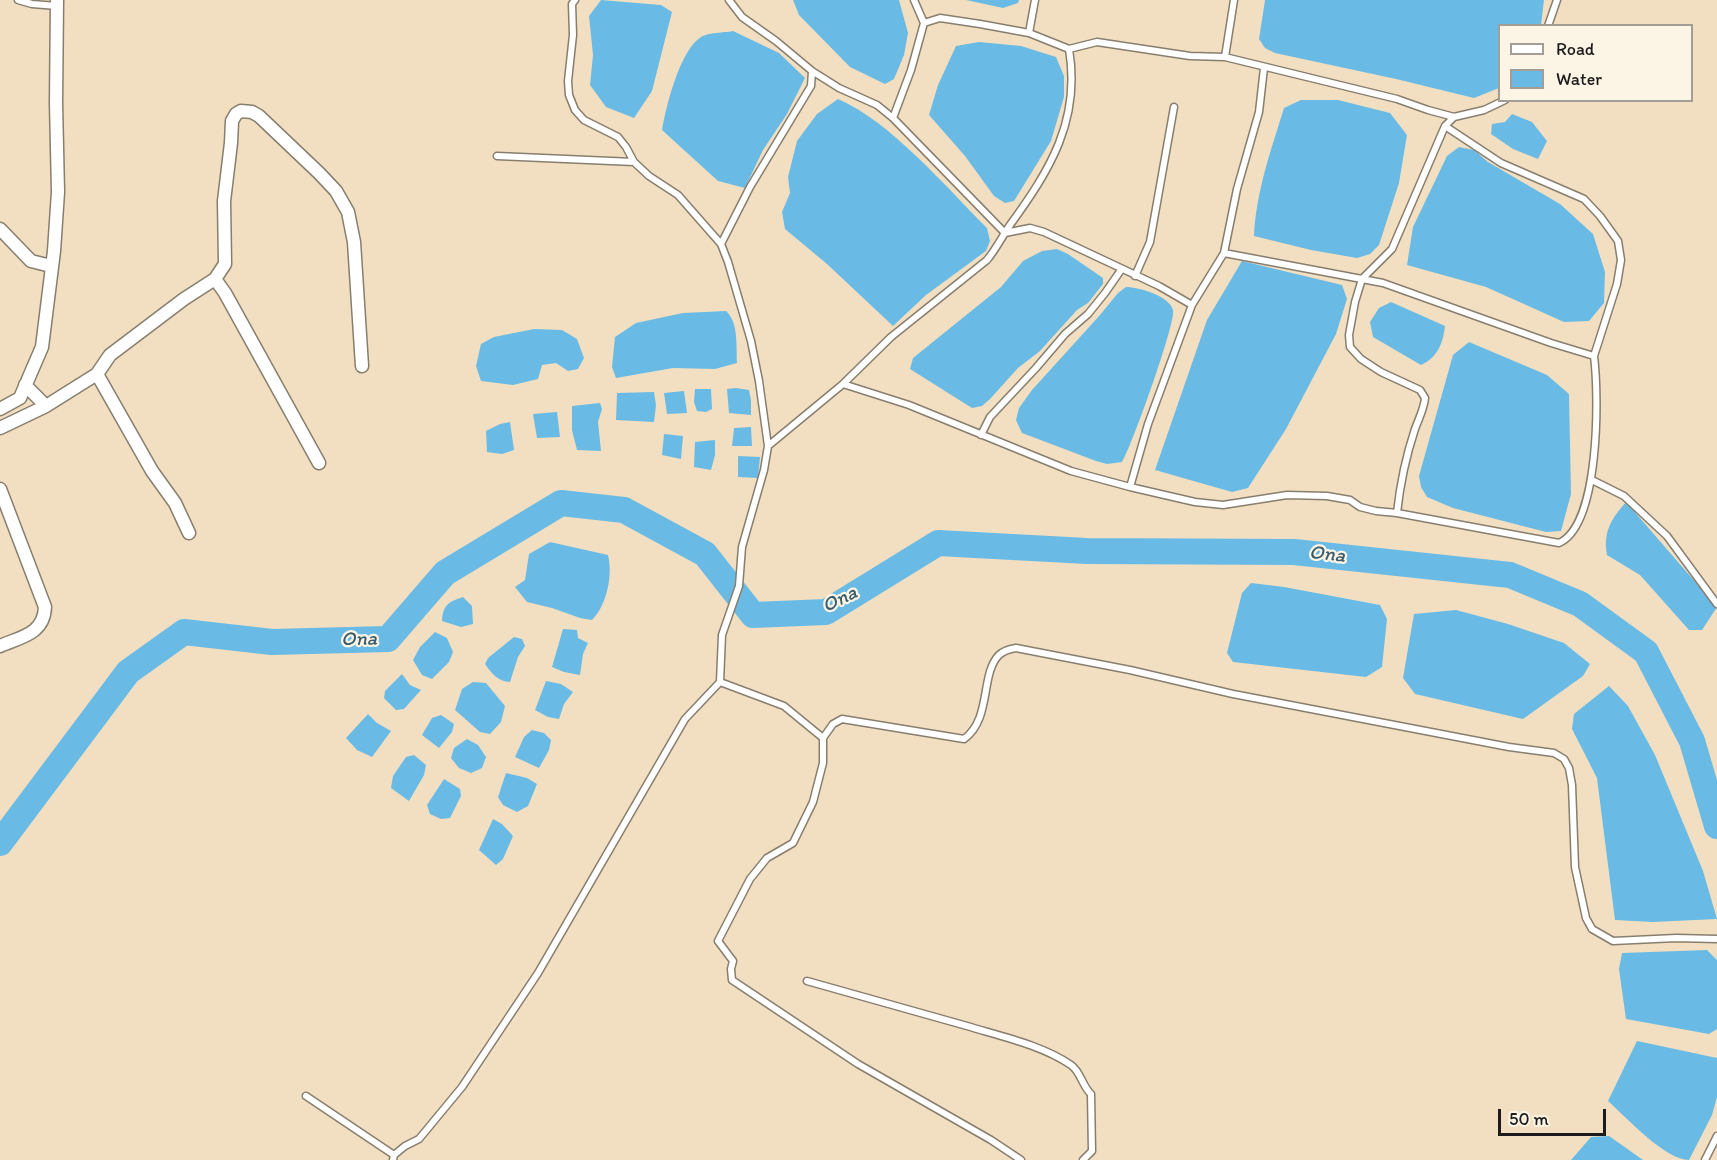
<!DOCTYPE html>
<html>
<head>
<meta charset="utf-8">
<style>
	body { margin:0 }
	#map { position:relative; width:1717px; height:1160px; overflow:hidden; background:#f2dfc1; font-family:Itim,sans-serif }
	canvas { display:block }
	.legend { position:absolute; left:1498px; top:24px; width:195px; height:78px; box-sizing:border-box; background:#fcf5e5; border:2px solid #a29e95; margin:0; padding:8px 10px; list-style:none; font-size:18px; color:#1c1c1c }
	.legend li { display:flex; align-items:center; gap:12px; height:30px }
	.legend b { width:30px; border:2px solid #a29e95 }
	.scale { position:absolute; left:1498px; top:1109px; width:108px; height:27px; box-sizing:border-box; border:3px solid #1c1c1c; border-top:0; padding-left:8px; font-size:18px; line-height:21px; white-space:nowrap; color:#1c1c1c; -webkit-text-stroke:4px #fcf5e5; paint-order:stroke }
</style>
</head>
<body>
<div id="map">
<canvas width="1717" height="1160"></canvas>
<ul class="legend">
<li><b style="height:8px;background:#fff"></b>Road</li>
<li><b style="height:16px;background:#69bbe5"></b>Water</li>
</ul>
<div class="scale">50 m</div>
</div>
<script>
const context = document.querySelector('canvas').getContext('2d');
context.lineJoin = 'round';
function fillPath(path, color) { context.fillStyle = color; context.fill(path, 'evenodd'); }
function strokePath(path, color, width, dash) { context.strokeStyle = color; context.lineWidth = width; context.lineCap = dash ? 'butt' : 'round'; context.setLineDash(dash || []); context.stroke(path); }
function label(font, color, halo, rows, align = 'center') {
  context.font = font + ' Itim,sans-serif'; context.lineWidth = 4.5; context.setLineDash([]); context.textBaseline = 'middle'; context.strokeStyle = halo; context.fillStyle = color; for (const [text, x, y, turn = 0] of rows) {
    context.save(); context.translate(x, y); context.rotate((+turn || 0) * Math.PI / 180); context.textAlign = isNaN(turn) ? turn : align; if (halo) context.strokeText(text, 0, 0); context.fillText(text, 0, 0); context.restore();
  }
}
const water = new Path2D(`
	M601 0 661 5 672 12 652 91 634 118 606 107 590 85 593 55 589 16Z
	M793 0H899L908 33 904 55 894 79 885 84 850 67 799 15Z
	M966 0H1019L1018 3 1003 8Z
	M1265 0H1544L1541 25 1500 26 1499 88 1474 98 1396 79 1275 53 1265 48 1259 39Z
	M733 31 779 53 805 78 787 114 763 150 745 188 718 181 662 130C666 106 680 50 701 37 709 32 724 33 733 31Z
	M979 42 1021 46 1056 57 1064 76V97L1051 141 1014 201 1005 203 994 196 965 156 929 115 938 85 956 46Z
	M838 99C890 121 947 188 987 228L990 241 986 251 926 295 893 326 827 264 785 229 782 212 790 193 788 177 797 141 817 114Z
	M1301 100H1338L1390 113 1407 135 1399 183 1379 245 1370 254 1357 258 1311 250 1254 236C1256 192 1271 150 1284 108Z
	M1512 114 1532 122 1547 141 1538 159 1513 149 1491 134 1492 124 1505 122Z
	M1459 147 1474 150 1488 162 1560 204 1593 234 1605 272 1604 303 1589 321 1564 322 1486 287 1407 265 1413 227 1447 156Z
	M1057 249 1068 254 1103 278V284L1088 303 1077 310 1040 351 1018 368 990 399 982 406 972 408 910 369 913 358 1001 287 1023 261 1042 251Z
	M1242 261 1342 285 1347 299 1336 334 1286 429 1248 488 1232 492 1155 470 1207 320Z
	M1126 287C1138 287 1170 296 1173 310 1176 323 1131 448 1122 462L1107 464 1096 461 1022 433 1016 420 1019 408 1032 390 1100 315 1118 293Z
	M1391 302 1445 326C1443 344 1437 358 1421 365L1373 337 1370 322 1379 308Z
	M726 311C739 323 736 346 737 363L715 369 673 368 616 378 612 367 615 337 636 323 683 313Z
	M534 329 562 330 577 339 584 358 578 369 568 371 556 363 542 365 538 379 513 385 481 381 476 366 481 344 494 337Z
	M1469 342 1547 375 1569 394 1571 494 1561 531 1546 532 1453 508 1427 497 1421 487 1419 476 1453 355Z
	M736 388 749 390 751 400V415L729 413 727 389Z
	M695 389H711L712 409 706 412 697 411 694 402Z
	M684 391 687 413 667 414 664 393Z
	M654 392 656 405 654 422 616 420 617 393Z
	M600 403 602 409 598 422 601 451 577 450 572 430V406Z
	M557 412 560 437 537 438 533 414Z
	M510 422 514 450 502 454 487 452 486 431 500 424Z
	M751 427 752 446H732L734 428Z
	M664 434 683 436 681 459 662 455Z
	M715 440V455L711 470 694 467 695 442Z
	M738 456 760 457 758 478 738 477Z
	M1626 502 1717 607 1702 630H1689L1640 575 1607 555C1603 532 1611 519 1626 502Z
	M550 542 608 555C613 575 607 605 592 620L580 618 552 608 527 602 515 587 525 580 529 554Z
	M1251 583 1284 587 1380 605 1387 619 1382 667 1366 677 1233 662 1227 653 1242 593Z
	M463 597 472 606 473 624 461 627 442 621C443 605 448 602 463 597Z
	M1456 610 1508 624 1564 643 1590 664 1583 676 1523 719 1415 694 1403 678 1414 614Z
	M563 629 577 630 578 638 588 643 583 654 580 675 564 672 552 667Z
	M435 632 447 638 453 652 449 662 432 679 422 675 413 660 420 647Z
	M514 637 522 639 525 646 518 657 510 682C499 682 491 673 485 664L488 658Z
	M402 674 410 685 421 690 404 709 396 710 384 698 385 691Z
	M546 681 561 684 573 692 564 704 559 719 548 717 535 710Z
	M473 682 486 683 505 706 501 722 490 734 480 732 455 710 462 689Z
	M1609 686 1628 706 1655 755 1703 871 1717 919 1653 922 1615 920 1597 778 1572 729 1574 714Z
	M368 714 377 723 391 731 372 757 357 750 346 738Z
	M441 715 454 724 452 732 439 748 422 735 432 718Z
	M532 730 544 733 551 740 549 750 539 768 515 757 524 737Z
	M467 739 478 745 486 757 482 768 471 773 459 768 451 758 454 748Z
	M414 755 426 765 424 775 409 801 391 788 393 776 406 757Z
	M506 773 527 778 537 784 528 806 517 812 503 805 498 797Z
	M444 779 460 789 461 796 450 818 441 819 430 814 427 805Z
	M493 819 502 824 513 836 503 859 496 865 479 850Z
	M1707 950 1717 960V1029L1709 1034 1626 1019 1619 969 1622 953Z
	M1637 1041 1717 1058V1097L1712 1115 1689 1160C1665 1160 1626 1117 1608 1101Z
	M1609 1136 1643 1160H1571L1591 1137Z`);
const river = new Path2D(`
	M0 843 128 672 184 632 272 642 388 639 445 573 561 503 624 510 705 554 753 615 826 612 938 543 1087 551 1294 552 1510 575 1580 604 1646 652 1692 741 1717 826`);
const service = new Path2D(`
	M18 0 32 4 57 6
	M575 0 572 4 573 35 568 81 569 95 575 110 584 120 618 137 626 147 634 162 649 176 678 195 721 244
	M729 0 742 17 776 41 812 71 839 88 877 105 893 118 1005 233 1030 228 1044 232 1159 286 1192 305 1224 253 1237 189 1259 112 1264 68
	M924 23 940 18 980 24 1029 33 1069 49 1097 42 1190 56 1225 57 1397 99 1428 110 1454 117 1484 110 1505 100
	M1548 26 1557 0
	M1029 33 1035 0
	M1225 57 1234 0
	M893 118 911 70 924 23 914 0
	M497 156 634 162
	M1224 253 1383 283 1551 343 1594 356 1617 284 1621 260 1618 241 1600 216 1584 199 1501 163 1445 126
	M1135 276 1150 242 1174 107
	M843 384 909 405 1071 471 1130 487 1195 502 1223 505 1287 495 1327 496 1350 500 1360 507 1376 511 1397 513 1559 543C1600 525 1599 396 1594 356
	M981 435 990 417 1036 368 1065 334 1088 314 1105 293 1121 270
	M768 446 843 384 891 337 987 260C996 249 1002 237 1010 225 1050 170 1081 120 1069 49
	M1592 480 1624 496 1667 536 1717 604
	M1130 487 1148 424 1192 305
	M1397 513C1400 485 1406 456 1415 429 1419 418 1424 409 1425 398L1420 390 1381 372 1361 359 1350 347 1349 335 1355 302 1362 279 1392 249 1445 126 1454 117
	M720 682 784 706 823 738V763L813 802 793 843 767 858 750 879 718 941 733 961 731 969 732 980 858 1064 991 1140 1021 1160
	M823 738 833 724 842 719 964 739C992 719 980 674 999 655 1003 651 1010 649 1016 648L1130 670 1233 694 1509 747 1554 753 1564 759 1569 768 1572 785 1575 867 1586 918 1592 929 1613 941 1676 938 1717 939
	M807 981C860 996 914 1011 967 1026 1000 1036 1042 1045 1071 1065 1081 1072 1082 1086 1091 1094L1092 1151 1083 1160
	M306 1096 394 1155
	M393 1160 394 1155 405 1146 419 1139 462 1087 538 973 685 719 720 682 722 635 739 586 742 547 764 470 768 446 759 381 751 341 728 262 721 244 750 187 811 86 812 71
	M1705 1160 1717 1136`);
const minor = new Path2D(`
	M0 229 31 261 51 266
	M215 279 225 293 319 463
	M97 374 152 471 175 503 189 533
	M25 385 46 406
	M0 409 20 398 42 347 54 251 58 192 56 103 57 0
	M0 428 46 406 97 374 110 355 184 299 215 279 225 264 224 201 231 143 232 121 236 114 241 111 252 112 259 116 319 173 336 191 348 212 354 242 362 366
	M0 489 45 607C44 634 21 637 0 646`);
const waterNames = [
	["Ona",1327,555,6],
	["Ona",840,600,-26],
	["Ona",359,640,-1]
];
fillPath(water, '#69bbe5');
strokePath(river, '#69bbe5', 26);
strokePath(service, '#877e6e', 9);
strokePath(minor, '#877e6e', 15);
strokePath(service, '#fff', 6);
strokePath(minor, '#fff', 12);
label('italic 20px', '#3b5c6c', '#fcf5e5', waterNames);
</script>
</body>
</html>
